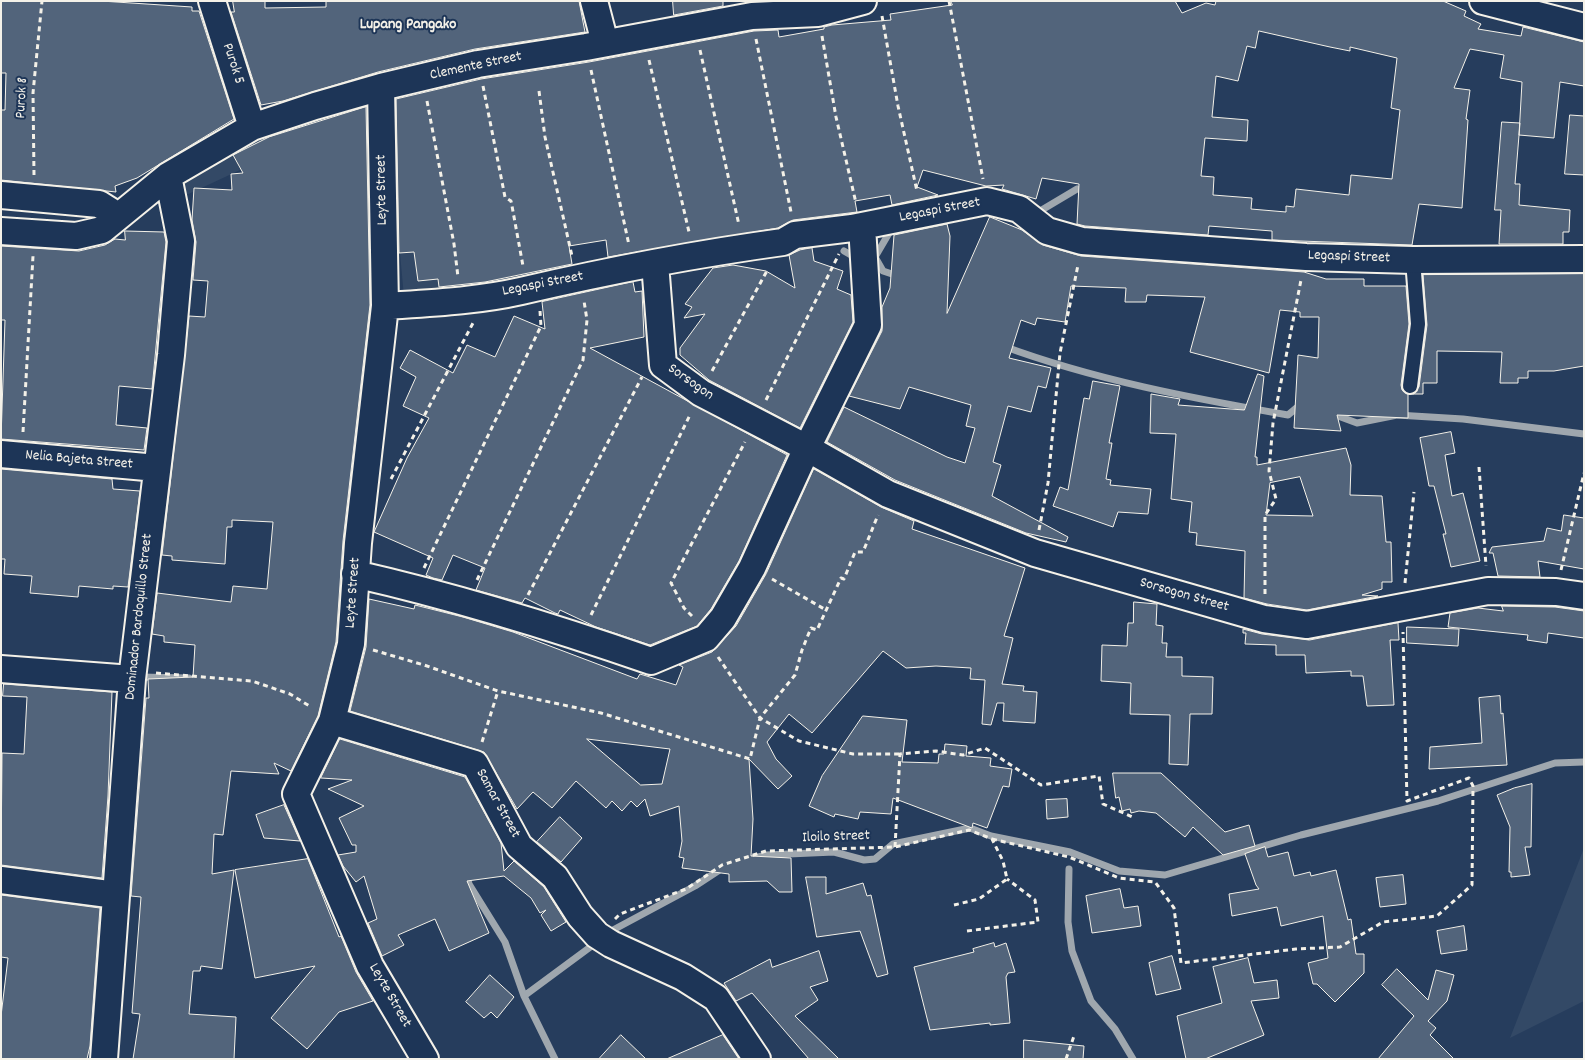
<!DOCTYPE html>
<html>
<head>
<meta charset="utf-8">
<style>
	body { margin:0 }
	#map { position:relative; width:1585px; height:1060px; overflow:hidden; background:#263d5d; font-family:Dekko,sans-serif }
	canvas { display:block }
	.frame { position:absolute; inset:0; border:2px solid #f4f1e8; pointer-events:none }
</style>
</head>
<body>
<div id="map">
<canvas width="1585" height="1060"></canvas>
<div class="frame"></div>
</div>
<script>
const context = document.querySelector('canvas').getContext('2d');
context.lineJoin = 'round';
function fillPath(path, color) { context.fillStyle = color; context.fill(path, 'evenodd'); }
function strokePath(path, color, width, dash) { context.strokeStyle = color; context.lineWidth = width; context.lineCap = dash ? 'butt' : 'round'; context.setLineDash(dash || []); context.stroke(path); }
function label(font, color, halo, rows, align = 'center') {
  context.font = font + ' Dekko,sans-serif'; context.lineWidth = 4; context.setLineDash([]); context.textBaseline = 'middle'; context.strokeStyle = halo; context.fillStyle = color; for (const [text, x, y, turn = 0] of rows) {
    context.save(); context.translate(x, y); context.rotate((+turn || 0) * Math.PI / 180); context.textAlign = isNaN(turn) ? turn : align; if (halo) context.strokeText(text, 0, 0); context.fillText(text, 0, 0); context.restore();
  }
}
const built = new Path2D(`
	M407 94 444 296 404 297 386 100Z
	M378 100V130L324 131 182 197 175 178 324 107Z
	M1584 848V1001L1510 1038Z`);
const stream = new Path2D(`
	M1035 214 1077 189
	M892 228 875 257 883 271 898 276
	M844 251 851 255
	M1003 346C1095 380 1191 398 1288 415L1300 405 1303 406
	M1330 413 1357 423 1397 415 1463 419 1584 434
	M140 677 189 678
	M751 859 766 855 834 852 864 860 875 859 893 844 970 828 991 836 1070 852 1119 871 1165 875 1301 835 1438 801 1555 763 1584 762
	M1069 869 1068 922 1072 951 1091 1001 1115 1029 1133 1059
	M466 873 469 884 505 942 524 996 555 1059
	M613 930 695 886 724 867
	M524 996 593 945`);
const building = new Path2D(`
	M1 1H101L192 7V11H199L234 119 137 178 115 186 116 192 1 180V110H5L6 73H1Z
	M233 1H265V8L326 7V1H579L585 32 475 49 378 72 283 101 261 105 231 12H234Z
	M673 1H723V6L674 15Z
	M951 1H1175L1182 13 1206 3 1215 5 1216 1H1443L1466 11 1464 16 1481 24 1478 29 1521 36 1523 27 1584 42V86L1560 82 1554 138 1519 135 1522 82 1500 78 1504 55 1470 49 1454 88 1470 90 1466 119 1468 120 1462 208 1419 204 1412 245 1272 240V231L1209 226 1208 235 1085 226 1077 224 1079 184 1042 178 1036 199 1002 189 1004 185 986 186 923 170 917 187 938 195 892 205 890 195 855 201 857 212 793 220 778 228 608 257 606 240 569 246 572 264 485 282 439 287 438 279 418 281 414 252 399 253 396 99 481 79 589 62 754 31 778 30 779 37 824 29V27L832 25 891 20 890 14 952 5ZM1259 31 1330 47 1350 51V47L1397 58 1391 108 1400 110 1392 179 1351 175 1349 195 1296 189 1294 207 1286 206V212L1251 209 1252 198 1213 195 1214 177 1201 176 1205 138 1247 141 1248 120 1212 117 1216 76 1238 81 1247 46 1255 48Z
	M366 107 370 305 343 541 336 642 318 716 291 771 274 763 279 774 231 771 223 835 214 834 212 874 234 870 222 969 201 966 200 971H193L189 1014 236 1017 234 1059H133L140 1014 132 1013 141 897 131 896 146 698H149L148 679 193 677 195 645 164 642V636L152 634 157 593 231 602 233 586 267 589 273 522 232 520V527H227L225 564 172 560V556L162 555 189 316 205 317 208 281 193 280 196 242 192 220 194 188 232 190 231 174 243 173 233 155 269 137Z
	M1570 115 1584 116V175L1565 174Z
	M1502 122 1520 123 1515 184H1520L1519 205 1570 210 1569 232H1563V244H1499L1501 210H1495Z
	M990 217 1022 230 1043 245 1081 256 1304 272 1326 279H1364V286H1406L1409 324 1401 385 1402 390 1408 394V418L1337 415 1341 431 1294 428 1298 355 1318 358 1319 317H1300V312L1280 310 1269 373 1190 352 1205 297 1147 295 1146 302H1125L1126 288 1071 286 1065 322 1037 318 1035 325 1021 320 1009 358 1051 368 1046 388 1038 386 1031 412 1008 406 993 462 1001 465 992 496 1068 537 1066 542 1026 533 895 480 827 442 844 407 947 457 965 463 975 428 966 426 971 405 909 387 900 409 849 396 882 331V307L890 288 894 235 947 224 950 236 947 313Z
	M125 231 164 232 166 242 152 389 119 386 116 425 147 428 144 450 1 439 5 320H1V246L79 251 105 245 115 239 125 240Z
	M812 248 814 261 843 271 837 289 851 295 853 322 800 428 709 380 680 355V348L705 314 684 318 692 307 685 304 713 268 733 265 766 271 795 288 789 255 800 250Z
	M1584 274V366L1554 371H1528V378H1518V383H1500L1502 352 1437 351V383H1423V394H1413L1419 387 1427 325 1423 275Z
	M633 282 635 292 642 291 644 337 590 348 787 455 739 561 711 609 697 626 650 645 596 627 560 610 558 614 555 613 525 598 522 603 476 590 485 568 453 555 442 580 433 578 426 575 433 558 374 532 407 458 429 418 403 406 416 377 400 368 410 350 453 373 467 345 495 357 514 316 545 329 542 302Z
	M1258 374 1264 376 1255 457H1257V465L1346 448 1351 465 1350 495 1382 496 1386 542H1391L1392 582H1382V589L1362 595 1378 596 1307 610 1267 604 1244 598 1245 551 1196 545 1197 533 1189 532 1192 502 1171 499 1176 434 1150 433 1151 394 1180 399 1178 405 1244 410ZM1300 477 1313 516 1266 515 1270 483Z
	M1093 381 1120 386 1109 443H1112L1106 479 1111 480 1110 485 1151 489 1148 514 1118 512 1113 527 1053 506 1060 487 1068 490 1084 398 1089 399Z
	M1451 432 1455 453 1445 455 1452 496 1463 493 1480 561 1451 567 1443 534H1446L1434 486H1429L1420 438Z
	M1 469 112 479 113 489 140 491 128 587 113 586V589L79 586 78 597 30 593 32 576 4 574 5 559H1Z
	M814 469 881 507 914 521 912 529 1025 568 1004 636 1013 638 1002 684 1024 686 1023 691 1037 692 1035 723 1003 721 1004 703H997L991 725 982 724 985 680 970 679 971 668 936 666 906 668 883 651 812 733 789 714 767 742 776 759 792 776 778 789 749 759 753 819 751 856 791 858 792 892H779L767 881 729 882V874L682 868 684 858 679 857 682 841 679 806 650 816 645 799 637 807 631 801 622 811 612 801 606 808 576 781 552 808 533 792 517 809 484 752 350 711 366 647 369 599 414 609 415 605 463 617 513 632 637 679 640 674 676 685 683 667 679 665 712 652 736 626 766 574ZM587 739 670 749 662 784 641 785Z
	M1564 515 1584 518V569L1538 561 1540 577 1498 576 1493 553H1489L1492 547 1544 541 1547 528 1561 531Z
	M1134 602 1157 604 1156 625 1163 626 1162 643H1167L1166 657H1182V676L1213 677 1212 714H1190L1188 765 1169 764 1170 715 1130 714 1131 683 1101 681 1102 645 1127 646 1128 623H1133Z
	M1502 606 1555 607 1584 611V638L1548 633 1547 643 1527 640 1528 635 1448 627 1450 613 1478 608 1503 611Z
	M1398 623 1399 640H1390L1394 705 1367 706 1363 676H1351V671L1306 673 1305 655H1276V645L1245 644 1246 633H1243V629L1262 634 1309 640Z
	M1407 627 1459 629 1458 646 1407 643Z
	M4 684 112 692 108 796 102 878 1 865 2 753 24 754 27 697 3 696Z
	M1500 696 1501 714 1503 713 1507 765 1429 769 1430 747 1482 743 1479 698Z
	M863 716 907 720 902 762 938 763 939 754H944L945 744 967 746 966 756 991 758 990 766 1012 769 1009 787 1003 786 987 828 973 823 972 828 893 798 891 814 860 812 858 819 835 814 834 817 809 806 822 776Z
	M340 739 465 777 501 843 504 871 514 861 544 887 566 922 551 931 541 915 546 910 540 913 531 898 504 876 467 881 489 933 449 951 435 919 398 935 404 945 382 956 368 923 377 919 364 876 356 882 343 866 338 855 356 852V845H352L339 818 364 806 328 789 352 780 321 778Z
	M1113 773H1161L1225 832 1249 825 1255 846 1223 855 1193 827 1185 837 1156 813 1139 811 1131 813 1130 809 1122 811 1119 797 1116 798Z
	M1532 784 1531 847H1525L1530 875 1511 877V872H1509L1510 827 1497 795 1514 788Z
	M1067 799 1068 817 1047 819 1046 800Z
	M284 805 300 841 264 838 256 815Z
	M560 817 582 838 561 862 537 842Z
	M1265 847 1268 857 1288 852 1294 876 1310 872 1311 876 1336 870 1348 920 1351 919 1356 954H1364V973L1335 1002 1317 984H1313L1308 963 1328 958 1323 916 1281 926 1277 907 1232 916 1229 894 1259 889 1256 885 1245 854Z
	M308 859 339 937 341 936 356 972 373 1001 339 1012 307 1049 271 1018 315 966 255 978 235 870Z
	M1403 875 1406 904 1380 907 1376 878Z
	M806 877H826V894L863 883 867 896 871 895 888 974 877 977 860 931 817 937Z
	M1120 889 1124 908 1138 906 1141 926 1092 933 1086 896Z
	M1 895 100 908 90 1046 87 1059H1V1016L8 958 1 957Z
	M1464 926 1467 950 1441 954 1437 931Z
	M994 943 995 947 1006 943 1015 972 1008 973 1006 977 1010 1023 990 1025V1023L930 1030 914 967 974 952 973 949Z
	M819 951 828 981 810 987 818 1000 795 1016 839 1059H809L752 993 736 1001 724 983 770 959 772 967Z
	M1172 956 1181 989 1156 995 1149 963Z
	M1248 958 1254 983 1277 980 1279 998 1251 1001 1264 1035 1205 1059H1186L1177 1016 1222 1003 1213 967Z
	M1397 969 1428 1000 1436 970 1454 975 1447 1001 1428 1021 1436 1028 1430 1035 1454 1059H1378L1414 1016 1382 985Z
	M490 975 514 997 497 1018 491 1012 484 1018 466 1002Z
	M621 1035 646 1059H599Z
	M723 1035 739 1059H667Z
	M1024 1040 1084 1046 1083 1059H1024Z`);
const path = new Path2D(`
	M949 1 983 179
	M882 16 898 106 917 191
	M822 36 836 117 856 203
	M756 39 791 212
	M700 50 739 225
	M649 60 689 232
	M591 70 629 245
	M483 86 505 197 511 201 512 206 523 266
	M539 91 545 137 572 256
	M427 101 454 244 458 277
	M34 175 33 93 42 1
	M712 371 768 269
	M766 400 839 254
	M23 432 33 256
	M1479 467 1486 566
	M391 479 473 323
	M1039 530 1048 483 1060 353 1078 265
	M424 568 541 326 540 311
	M1561 570 1584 473
	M772 579 826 610
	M477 580 583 360 587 320 584 301
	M1405 583 1414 492
	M1265 594V515L1276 499 1269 471 1273 423 1301 280
	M528 595 642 377
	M591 615 690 415
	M692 616 684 608 671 583 745 442
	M373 650 424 665 498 691 601 713 750 759 760 718 795 675 802 650 811 628 817 630 841 578 844 579 855 552H863L878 515
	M718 657 760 718 799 741 853 754H900
	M156 673 252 681 290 694 311 707
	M482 742 498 691
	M992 839 1069 857 1119 878 1155 882 1174 908 1181 963 1296 949 1340 947 1383 922 1437 916 1472 885 1473 786 1469 778 1407 801 1403 632
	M895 847 900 754 936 751 963 755 985 748 1041 785 1099 776 1103 804 1135 818
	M615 919 620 914 686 889 722 865 766 851 895 847 969 830 992 839 1003 861 1007 879 979 899 954 905
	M967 931 1038 922 1035 900 1007 879
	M1066 1059 1074 1036`);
const service = new Path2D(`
	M1410 386 1418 324 1413 260`);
const minor = new Path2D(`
	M212 1 252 127
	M594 1 605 43
	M1483 1 1584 27
	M381 87 385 306 358 543 351 644 332 721 296 794 370 966 425 1059
	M1 195 99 204 118 216
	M1 231 76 236 102 230 168 176 252 127 315 106 381 87 478 64 586 47 752 16 818 13 863 1
	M655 263 663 365 701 393 807 448 888 494 1035 553 1264 619 1307 625 1488 591 1556 592 1584 596
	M385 306C430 303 477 301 521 291 607 271 695 254 783 242L795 235 852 228 987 201 1019 209 1047 231 1082 241 1306 257 1413 260 1584 259
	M1 454 157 468
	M355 574C456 597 553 627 651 661L706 638 723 618 752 568 807 448 868 325 862 226
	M1 669 132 679
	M332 721 475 764 519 846 555 877 580 916 597 935 611 944 683 977 716 998 757 1059
	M1 880 116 895
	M104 1059 132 679 171 355 181 241 168 176`);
const streetNames = [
	["Purok 5",232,64,72],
	["Clemente Street",476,67,-12],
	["Purok 8",23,98,-87],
	["Leyte Street",383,190,-91],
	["Legaspi Street",940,211,-11],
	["Legaspi Street",1349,258,2],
	["Legaspi Street",543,285,-11],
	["Sorsogon",690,383,35],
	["Nelia Bajeta Street",79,461,5],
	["Leyte Street",354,593,-86],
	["Sorsogon Street",1184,596,16],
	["Dominador Bardoquillo Street",140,617,-84],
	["Samar Street",497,804,61],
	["Iloilo Street",836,838,-2],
	["Leyte Street",389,996,60]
];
const neighbourhoodNames = [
	["Lupang Pangako",408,26]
];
fillPath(built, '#334966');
strokePath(stream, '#9fa7ae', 7);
fillPath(building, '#52647b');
strokePath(building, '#f4f1e8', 1);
strokePath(service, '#f4f1e8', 18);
strokePath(minor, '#f4f1e8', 30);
strokePath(path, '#f4f1e8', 3, [5, 4]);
strokePath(service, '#1d3557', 14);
strokePath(minor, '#1d3557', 26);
label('15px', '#f4f1e8', '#1d3557', streetNames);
label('bold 16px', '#f4f1e8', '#1d3557', neighbourhoodNames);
</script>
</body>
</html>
